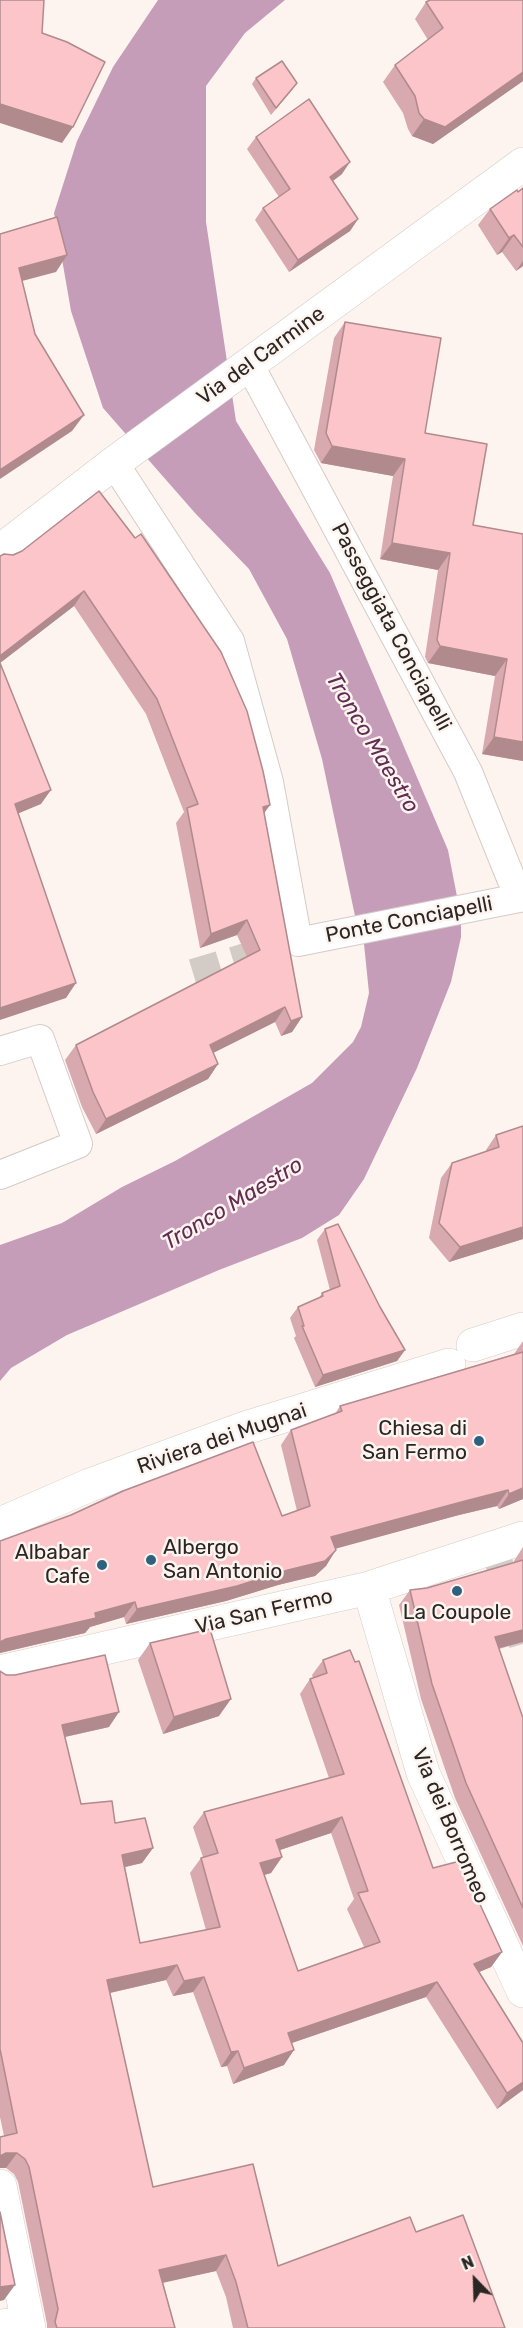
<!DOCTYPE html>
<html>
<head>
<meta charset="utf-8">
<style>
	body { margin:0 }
	#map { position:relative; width:523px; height:2328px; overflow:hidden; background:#fef4ef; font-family:Rubik,sans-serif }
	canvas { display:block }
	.north { position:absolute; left:445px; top:2250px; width:60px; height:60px; -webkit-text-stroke:4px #fef4ef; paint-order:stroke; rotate:337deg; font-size:16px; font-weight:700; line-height:24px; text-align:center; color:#292624 }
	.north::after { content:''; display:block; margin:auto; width:21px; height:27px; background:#292624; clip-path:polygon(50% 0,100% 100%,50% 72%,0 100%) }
</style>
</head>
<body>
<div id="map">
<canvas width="523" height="2328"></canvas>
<div class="north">N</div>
</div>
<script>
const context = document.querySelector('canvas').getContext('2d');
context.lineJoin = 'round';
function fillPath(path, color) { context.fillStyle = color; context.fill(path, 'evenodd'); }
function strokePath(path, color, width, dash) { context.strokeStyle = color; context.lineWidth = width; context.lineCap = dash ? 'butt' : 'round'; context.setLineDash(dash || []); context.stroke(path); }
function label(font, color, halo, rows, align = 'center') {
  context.font = font + ' Rubik,sans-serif'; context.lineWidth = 5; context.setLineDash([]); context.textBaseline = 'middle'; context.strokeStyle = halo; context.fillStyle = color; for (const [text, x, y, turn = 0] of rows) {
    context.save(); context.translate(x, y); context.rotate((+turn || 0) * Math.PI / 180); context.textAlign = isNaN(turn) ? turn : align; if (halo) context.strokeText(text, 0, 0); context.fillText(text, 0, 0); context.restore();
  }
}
const water = new Path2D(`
	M158 0H285L245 33 206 86V222L236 421 330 573 448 850 461 917V937L451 982 417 1068 364 1179 339 1215 302 1238 219 1270 67 1335 11 1368 0 1381V1245L62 1223 122 1187 175 1161 312 1083 353 1042 361 1027 369 993 364 944 355 916 322 759 287 639 249 569 195 513 103 408 71 311 54 213 77 141 113 67Z`);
const pedestrianTunnel = new Path2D(`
	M193 973 285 945
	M494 1546 523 1644`);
const pedestrian = new Path2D(`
	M114 463 230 641 269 782 298 942 519 898 468 772 249 364
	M0 1051 40 1039 78 1144 0 1175`);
const minor = new Path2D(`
	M0 551 114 463 523 164
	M473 1345 523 1329
	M0 1524 90 1485 245 1428 449 1365
	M369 1588 423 1773 523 1991
	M0 1672 369 1588 523 1538
	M0 2326 11 2325`);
const tertiary = new Path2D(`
	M0 2186 29 2328`);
const wall = new Path2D(`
	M523 0V81L433 144 412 136 408 129 403 113 383 82 395 65 428 40 415 19 426 2Z
	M256 78 293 89 271 115 252 84Z
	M256 137 342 174 333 181 358 219 350 231 289 272 255 220 263 208 279 197 247 149Z
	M523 188V266L516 271 502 252 497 255 478 225 490 209Z
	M345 322 425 433 473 525 523 534V761L482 754 495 676 428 663 425 657 438 570 380 559 393 476 321 463 314 450 334 338Z
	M99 491 270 805 264 813 302 1017 292 1032 281 1036 275 1022 213 1053 218 1064 208 1079 96 1134 82 1107 65 1060 76 1045 247 957 237 935 200 948 176 823 184 812 146 714 74 606 0 663 13 555 22 551Z
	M496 1135 523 1239 449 1262 429 1238 441 1178 452 1163 486 1151V1150Z
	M325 1229 380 1307 405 1350 397 1361 315 1387 294 1338 296 1336 290 1318 298 1307 319 1298 322 1293 330 1290 317 1240Z
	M523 1341V1499L499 1509 497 1506 459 1515 335 1548 326 1566 315 1576 278 1585 226 1601 126 1624 124 1617 90 1627 85 1633 0 1653V1541L282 1516 297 1511 281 1445 291 1430 335 1414 340 1406 514 1354Z
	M523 1547V1642L499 1649 523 1718V1946L455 1798 421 1699 399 1605 410 1590 427 1588 514 1563V1561Z
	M150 1643 219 1716 163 1734 138 1660Z
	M323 1660 433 1868 502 1952 491 1967 479 1972 523 2043V2090L497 2109 426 1997 292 2043 284 2065 233 2084 227 2066 221 2067 193 1992 173 1996 166 1980 110 1993 153 2187 278 2266 416 2232 505 2328H233L226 2297 216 2271 163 2282 175 2328H47V2324L18 2182 14 2174 6 2168H0V2137L4 2136 0 2117V1671L109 1727 65 1737 81 1804 115 1823 153 1848 142 1863 125 1867 140 1943 206 1930 190 1873 201 1858 203 1857 193 1827 204 1812 329 1778 300 1694 310 1679 313 1678 312 1675ZM331 1833 354 1899 347 1909 364 1947 298 1971 264 1875 271 1873 282 1857 280 1850Z`);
const shadedWall = new Path2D(`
	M523 72V81L433 144 412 136 424 119Z
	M0 104 73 127 62 143 0 123Z
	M350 162 342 174 322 189 330 177Z
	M358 219 350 231 289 272 298 260Z
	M514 235 502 252 497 255 509 238Z
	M67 255 56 272 7 285 19 268Z
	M523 261V266L516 271Z
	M84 415 72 431 0 479V470Z
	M332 446 405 459 393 476 321 463Z
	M392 543 450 553 438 570 380 559Z
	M84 591 74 606 0 663V656Z
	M440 646 507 659 495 676 428 663Z
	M494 737 523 742V761L482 754Z
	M51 790 41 804 5 819 15 804Z
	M270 805 259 820 263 807Z
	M247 920 237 935 200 948 211 934Z
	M76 983 66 998 0 1020V1008Z
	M285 1007 275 1022 199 1060 210 1045Z
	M302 1017 292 1032 281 1036 291 1021Z
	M218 1064 208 1079 96 1134 106 1119Z
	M523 1227V1239L449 1262 460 1247Z
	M405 1350 397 1361 315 1387 323 1375Z
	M523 1488V1499L499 1509 509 1494Z
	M508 1490 497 1506 459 1515 320 1553 331 1537 469 1500Z
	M336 1550 326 1566 315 1576 278 1585 226 1601 126 1624 137 1609Z
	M135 1602 124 1617 90 1627 85 1633 0 1653V1642L6 1639Z
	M523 1630V1642L484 1652 495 1637Z
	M231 1699 219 1716 163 1734 174 1717Z
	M119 1712 109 1727 51 1740 62 1725Z
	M342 1817 331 1833 265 1855 276 1840Z
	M153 1848 142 1863 112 1870 122 1855Z
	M282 1857 271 1873 250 1879 260 1863Z
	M502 1952 491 1967 463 1979 474 1964Z
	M177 1965 166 1980 96 1996 107 1980Z
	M204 1977 193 1992 173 1996 184 1981Z
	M437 1982 426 1997 277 2048 288 2033Z
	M294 2050 284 2065 233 2084 244 2068Z
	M238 2051 227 2066 221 2067 231 2052Z
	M523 2082V2090L497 2109 507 2093Z
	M6 2153H17L6 2168H0V2156Z
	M226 2255 216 2271 149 2286 159 2270Z
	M15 2285 4 2300 0 2301V2287Z`);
const building = new Path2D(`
	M0 0H44L42 33 67 42 105 62 73 127 0 104Z
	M430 0H523V72L445 127 424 119 419 113 415 96 395 65 443 28 426 2Z
	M282 61 297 83 276 108 256 78Z
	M309 99 350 162 330 177 358 219 298 260 263 208 290 189 256 137Z
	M523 188V247L514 235 509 238 490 209 517 190 518 192Z
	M57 217 67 255 19 268 35 334 84 415 0 470V234Z
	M345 322 441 338 425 433 487 444 473 525 523 534V742L494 737 507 659 440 646 437 640 450 553 392 543 405 459 332 446 326 433Z
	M99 491 135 538 141 534 221 652 247 711 263 771 270 805 263 807 302 1017 291 1021 285 1007 210 1045 218 1064 106 1119 93 1092 76 1045 260 950 247 920 211 934 187 808 198 804 157 699 84 591 0 656V556L4 554 13 555 22 551Z
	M0 663 51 790 15 804 76 983 0 1008Z
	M523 1126V1227L460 1247 439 1223 452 1163 499 1147 496 1135Z
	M338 1224 380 1307 405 1350 323 1375 302 1326H304L298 1307 323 1296 322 1293 340 1286 325 1229Z
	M523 1352V1488L509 1494 508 1490 469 1500 331 1537 336 1550 325 1561 288 1570 237 1586 137 1609 135 1602 95 1613 96 1618 6 1639 0 1642V1541L71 1515 123 1491 253 1442 282 1516 310 1506 291 1430 342 1411 340 1406Z
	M523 1560V1630L495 1637 523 1718V1908L466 1783 432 1684 410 1590 427 1588Z
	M210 1629 231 1699 174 1717 150 1643Z
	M350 1650 355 1662 359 1661 433 1868 460 1861 502 1952 474 1964 523 2043V2082L507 2093 437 1982 288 2033 294 2050 244 2068 238 2051 231 2052 204 1977 184 1981 177 1965 107 1980 153 2187 253 2164 278 2266 410 2217 416 2232 463 2215 505 2328H248L236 2282 226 2255 159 2270 175 2328H57L55 2322 58 2309 29 2167 25 2159 17 2153H6L0 2156V2137L17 2133 0 2049V1671L6 1675H15L105 1655 119 1712 62 1725 81 1804 112 1801 115 1823 145 1818 153 1848 122 1855 140 1943 220 1927 201 1858 218 1853 204 1812 344 1774 310 1679 327 1673 323 1660ZM342 1817 368 1891 358 1893 380 1942 298 1971 260 1863 282 1857 276 1840Z
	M0 2212 15 2285 0 2287Z`);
const markers = [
	[479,1441,6,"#2d617d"],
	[151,1560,6,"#2d617d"],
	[102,1565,6,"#2d617d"],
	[457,1591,6,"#2d617d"]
];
const streetNames = [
	["Via del Carmine",261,356,-36],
	["Passeggiata Conciapelli",391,627,62],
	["Ponte Conciapelli",409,920,-11],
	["Riviera dei Mugnai",222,1439,-19],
	["Via San Fermo",264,1612,-13],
	["Via dei Borromeo",450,1826,67]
];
const poiNames = [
	["Chiesa di",467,1429],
	["San Fermo",467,1453],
	["Albergo",163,1548,"left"],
	["San Antonio",163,1572,"left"],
	["Albabar",90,1553],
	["Cafe",90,1577],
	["La Coupole",457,1613,"center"]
];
const waterNames = [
	["Tronco Maestro",372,743,59],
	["Tronco Maestro",233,1204,-31]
];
fillPath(water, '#c69db9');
strokePath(pedestrianTunnel, '#d3cbc6', 28, [28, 14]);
strokePath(pedestrian, '#d5cbc7', 30);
strokePath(minor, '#d5cbc7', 34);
strokePath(tertiary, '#d5cbc7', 34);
strokePath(pedestrian, '#fff', 28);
strokePath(minor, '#fff', 33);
strokePath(tertiary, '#fff', 33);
fillPath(wall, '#d8a9ae');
fillPath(shadedWall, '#b08a8d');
fillPath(building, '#fbc5ca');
strokePath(building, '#b08a8d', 1.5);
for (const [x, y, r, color] of markers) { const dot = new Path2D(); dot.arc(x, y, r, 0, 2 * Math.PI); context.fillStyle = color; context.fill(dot); strokePath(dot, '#fef4ef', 2); }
label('21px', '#292624', '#fef4ef', streetNames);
label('21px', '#292624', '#fef4ef', poiNames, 'right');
label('italic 22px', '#602c52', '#fef4ef', waterNames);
</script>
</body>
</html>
